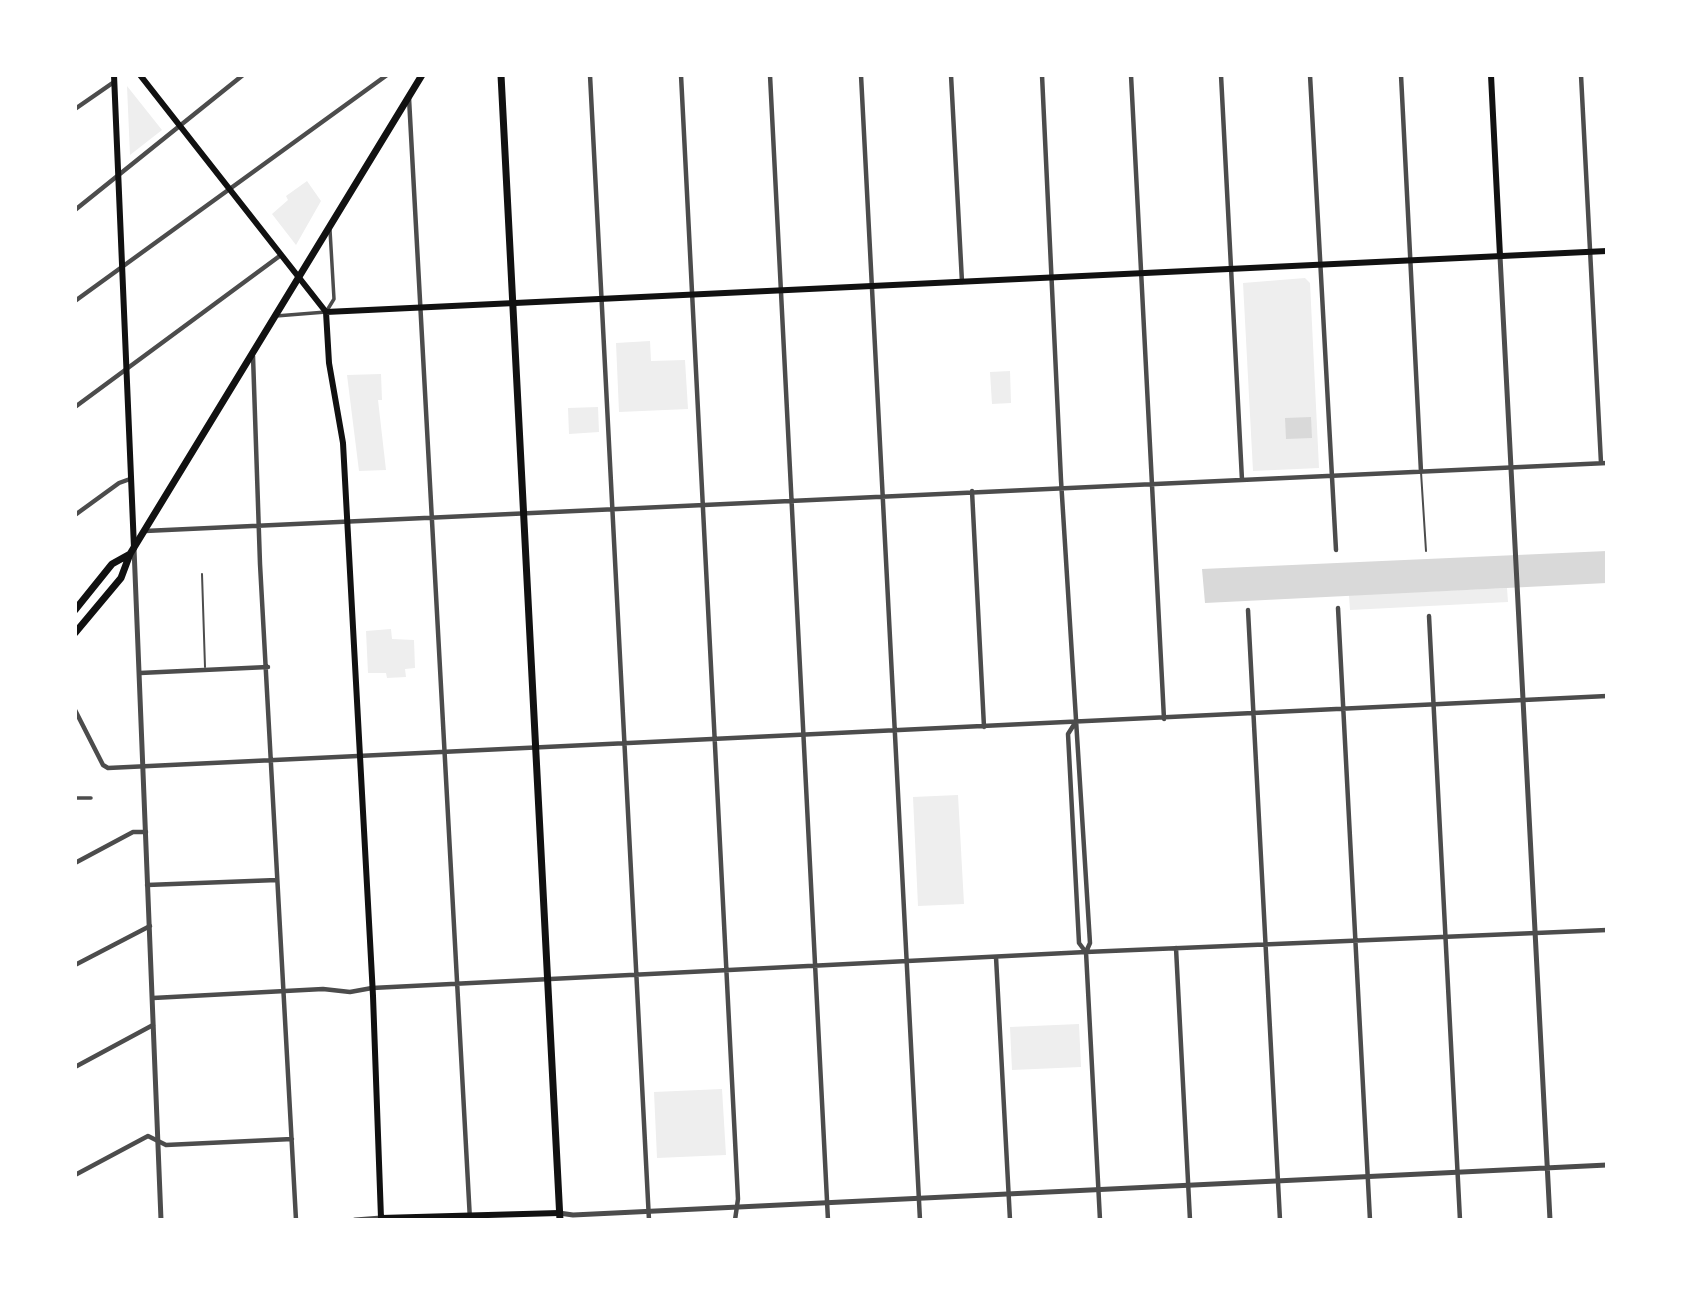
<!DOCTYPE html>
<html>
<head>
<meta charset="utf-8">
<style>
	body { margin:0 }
	#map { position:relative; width:1682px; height:1295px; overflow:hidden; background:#fff; font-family:"Asap Condensed",sans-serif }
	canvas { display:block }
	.frame { position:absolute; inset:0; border:77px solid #fff; pointer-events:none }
</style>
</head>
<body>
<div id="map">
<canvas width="1682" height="1295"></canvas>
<div class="frame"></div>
</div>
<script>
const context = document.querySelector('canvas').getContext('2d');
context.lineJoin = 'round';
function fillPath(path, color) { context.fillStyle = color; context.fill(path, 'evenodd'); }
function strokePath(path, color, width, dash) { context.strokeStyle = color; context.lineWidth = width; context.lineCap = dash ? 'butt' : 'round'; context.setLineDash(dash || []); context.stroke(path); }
const green = new Path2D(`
	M127 86 162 130 130 155Z
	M307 181 321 201 296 245 272 214 288 200 286 196Z
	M1305 278 1310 283 1319 468 1253 471 1243 283Z
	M650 341 651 361 685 360 688 409 619 412 616 343Z
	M1010 371 1011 403 992 404 990 372Z
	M381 374 382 400H378L386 470 359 471 347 375Z
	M598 407 599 432 569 434 568 408Z
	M1507 588 1508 602 1350 610 1349 595Z
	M391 629 392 639 414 640 415 668 405 669 406 677 387 678 386 673H368L366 631Z
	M958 795 964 904 918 906 913 797Z
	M1079 1024 1081 1067 1012 1070 1010 1027Z
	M722 1089 726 1155 657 1158 654 1092Z`);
const water = new Path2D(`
	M1311 417 1312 438 1286 439 1285 418Z
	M1607 551V583L1205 603 1202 569Z`);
const service = new Path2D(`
	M1421 472 1426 551
	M202 574 205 667`);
const pedestrian = new Path2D(`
	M276 316 326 312 334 299 330 230
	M75 798H91`);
const minor = new Path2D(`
	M590 75 649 1220
	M681 75 738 1199 735 1220
	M770 75 828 1220
	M861 75 920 1220
	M951 75 962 282
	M1042 75 1061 480 1090 943 1086 952 1100 1220
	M1131 75 1164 719
	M1221 75 1242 480
	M1310 75 1336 550
	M1401 75 1421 472
	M1581 75 1601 463
	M409 98 470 1220
	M75 109 114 82
	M75 210 243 75
	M75 301 387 75
	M253 356 260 564 296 1220
	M75 407 281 255
	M972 491 984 727
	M75 515 119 483 130 479
	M145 531 1607 463
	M1338 608 1370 1220
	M1248 610 1280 1220
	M1429 616 1460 1220
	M140 673 268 667
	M75 710 103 765 108 768 1607 696
	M1075 723 1068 734 1079 943 1085 951
	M75 863 133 832H146
	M147 885 277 880
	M1176 948 1190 1220
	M996 957 1010 1220
	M75 965 150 926
	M153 998 323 989 350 992 372 988 1086 952 1607 930
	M75 1067 153 1025
	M75 1175 148 1136 166 1145 292 1139`);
const tertiary = new Path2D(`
	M1500 256 1550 1220
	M134 548 161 1220
	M559 1213 573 1215 1607 1165
	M355 1220 381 1218`);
const secondary = new Path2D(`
	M114 75 134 548
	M140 75 326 312
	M1491 75 1500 256
	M326 312 1607 251
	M326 312 329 363 343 443 373 996 381 1218 559 1213`);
const primary = new Path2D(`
	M501 75 560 1220
	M75 610 112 564 130 554
	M75 633 121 578 130 554 422 75`);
fillPath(green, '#eee');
fillPath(water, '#d9d9d9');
strokePath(service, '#4c4c4c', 2);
strokePath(pedestrian, '#4c4c4c', 3.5);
strokePath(minor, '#4c4c4c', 4.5);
strokePath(tertiary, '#4c4c4c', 5);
strokePath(secondary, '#111', 6);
strokePath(primary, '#111', 7);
</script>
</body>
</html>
